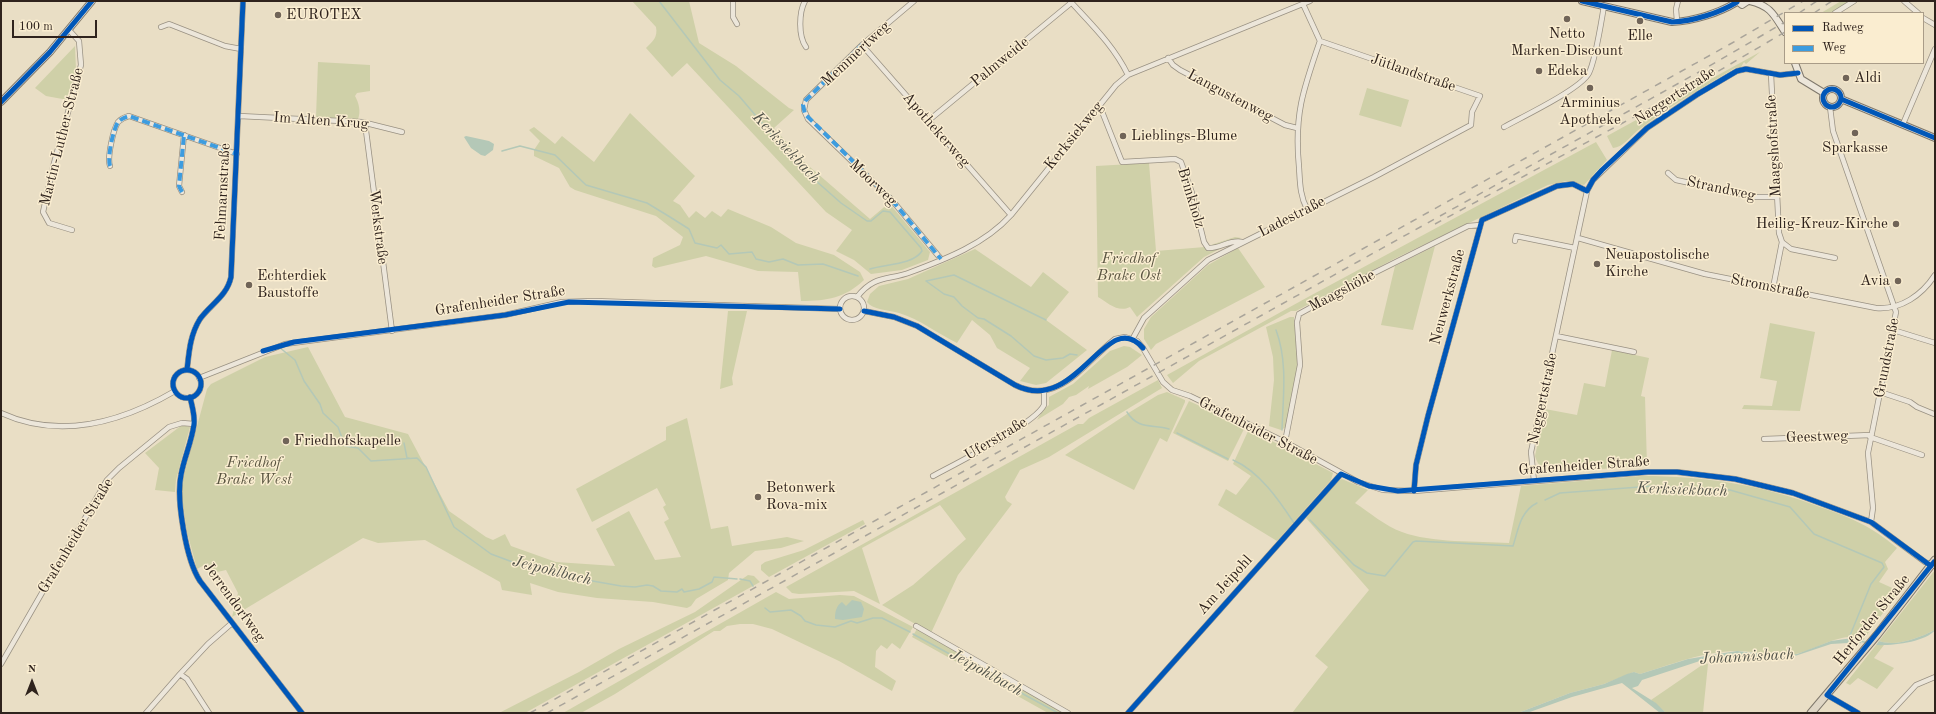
<!DOCTYPE html>
<html>
<head>
<meta charset="utf-8">
<style>
	body { margin:0 }
	#map { position:relative; width:1936px; height:714px; overflow:hidden; background:#e9dec5; font-family:"Old Standard TT",serif }
	canvas { display:block }
	.frame { position:absolute; inset:0; border:2px solid #2f231d; pointer-events:none }
	.legend { position:absolute; left:1784px; top:12px; width:140px; height:52px; box-sizing:border-box; background:#faedd0; border:1px solid #a99c88; margin:0; padding:5px 7px; list-style:none; font-size:12px; color:#2f231d }
	.legend li { display:flex; align-items:center; gap:8px; height:20px }
	.legend b { width:20px; border:1px solid #a99c88 }
	.north { position:absolute; left:12px; top:662px; width:40px; height:40px; -webkit-text-stroke:3px #faedd0; paint-order:stroke; rotate:0deg; font-size:11px; font-weight:700; line-height:16px; text-align:center; color:#2f231d }
	.north::after { content:''; display:block; margin:auto; width:14px; height:18px; background:#2f231d; clip-path:polygon(50% 0,100% 100%,50% 72%,0 100%) }
	.scale { position:absolute; left:12px; top:20px; width:85px; height:18px; box-sizing:border-box; border:2px solid #2f231d; border-top:0; padding-left:5px; font-size:12px; line-height:14px; white-space:nowrap; color:#2f231d; -webkit-text-stroke:3px #faedd0; paint-order:stroke }
</style>
</head>
<body>
<div id="map">
<canvas width="1936" height="714"></canvas>
<div class="frame"></div>
<ul class="legend">
<li><b style="height:5px;background:#0057b8"></b>Radweg</li>
<li><b style="height:5px;background:#3d9cdf"></b>Weg</li>
</ul>
<div class="north">N</div>
<div class="scale">100 m</div>
</div>
<script>
const context = document.querySelector('canvas').getContext('2d');
context.lineJoin = 'round';
function fillPath(path, color) { context.fillStyle = color; context.fill(path, 'evenodd'); }
function strokePath(path, color, width, dash) { context.strokeStyle = color; context.lineWidth = width; context.lineCap = dash ? 'butt' : 'round'; context.setLineDash(dash || []); context.stroke(path); }
function label(font, color, halo, rows, align = 'center') {
  context.font = font + ' "Old Standard TT",serif'; context.lineWidth = 3; context.setLineDash([]); context.textBaseline = 'middle'; context.strokeStyle = halo; context.fillStyle = color; for (const [text, x, y, turn = 0] of rows) {
    context.save(); context.translate(x, y); context.rotate((+turn || 0) * Math.PI / 180); context.textAlign = isNaN(turn) ? turn : align; if (halo) context.strokeText(text, 0, 0); context.fillText(text, 0, 0); context.restore();
  }
}
const green = new Path2D(`
	M632 1H689L699 43 736 66 789 108 794 110 774 128 803 161 870 219 889 203 930 252 928 260 902 270 871 274 854 260 836 251 852 230 826 212 687 63 672 77 646 48C653 41 658 37 656 27Z
	M1841 1H1850L1832 13H1821Z
	M75 46 76 70 68 100 46 96 35 88Z
	M1760 52 1746 64 1744 62 1741 67 1735 68C1702 88 1668 107 1637 131 1629 138 1623 147 1613 148L1607 136Z
	M318 62 370 65V91L357 93 355 96C359 103 361 112 358 119L316 117Z
	M1367 88 1409 100 1401 127 1359 115Z
	M630 113 695 176 673 201 680 205 689 218 696 211 705 218 712 211 721 217 728 209 771 227 796 243 834 255 860 272 864 280C845 298 827 301 801 301L798 272 758 271 706 256 655 268 652 266 653 258 680 245 683 237 656 216 575 190 570 187 559 168 534 156V150L540 141 529 130 534 127 555 144 562 136 594 162Z
	M1596 142 1607 160 1584 185 1566 181 1548 185 1394 259 1296 311H1291L1199 361 1173 383 1167 375 1308 297Z
	M1149 163 1156 251 1205 247 1235 237 1241 238 1204 257 1137 317 1130 307C1118 313 1108 303 1098 297L1096 166Z
	M1435 246 1413 330 1381 325 1395 266Z
	M1238 248 1265 287 1156 344 1151 350 1144 339V329L1151 317 1208 265Z
	M975 249 1031 287 1043 272 1069 292 1046 320 1087 350 1046 383 1036 385 1020 381 1030 368 997 348 990 335 972 320 957 343C938 334 920 319 899 313 889 310 873 310 867 302L870 294 879 286 908 279Z
	M728 311H747L732 378 733 385 720 389Z
	M1290 317H1294L1298 365 1286 427 1281 430 1269 426 1274 380 1273 357 1266 327Z
	M1770 323 1815 332 1800 411 1742 409 1744 405 1772 406 1777 381 1760 378Z
	M1124 346 1130 347 1142 355 1127 367 1088 389 1089 386 1076 395 1069 397 1063 404 1037 420 1043 410 1049 405V397L1073 384 1110 351Z
	M308 347 345 417 408 434 449 511 486 537 493 540 505 534 511 546 556 562 615 566 596 529 629 511 655 560 681 557 664 522 669 519 663 507 666 505 657 488 592 522 576 489 666 440V427L687 418 711 529 728 526 732 546 787 537 804 541 781 548 755 551 729 573 728 580 696 599 691 606 687 608 653 602 597 598 558 592 530 583 532 595 502 590 500 582 425 540 378 543 363 538 232 617 238 593 226 570 213 573 208 563 197 569 187 532 181 491 184 475 207 389 211 384 265 357Z
	M1612 350 1649 358 1641 396 1645 397 1647 466 1554 472C1543 471 1538 466 1535 456L1545 409 1577 415 1584 383 1605 387Z
	M1158 380 1162 388 1049 457 1020 470 1005 497 1007 501 1012 504 958 575 931 633 882 605 913 585 966 539 940 505 862 548 880 604 854 591 799 594 792 593 786 587 1078 424H1083L1089 418Z
	M1167 392 1185 400V402L1167 442 1160 438 1134 490 1065 455 1130 412 1158 395Z
	M1189 401 1245 427 1228 461 1173 433Z
	M182 425 190 427 176 480 175 492 155 490 159 468 145 453Z
	M1249 429 1333 473 1331 480 1277 541 1218 505 1226 489 1236 495 1251 476 1233 464Z
	M1642 476C1704 476 1763 485 1820 507 1852 518 1871 526 1897 548L1885 562 1888 569 1879 582 1899 591 1864 639C1845 630 1814 650 1796 654 1776 658 1758 651 1738 651 1707 650 1670 665 1640 674L1634 672 1604 684 1570 693 1518 713H1292L1328 667 1315 656 1369 590 1306 518 1337 481 1342 479 1368 490 1355 503C1369 512 1385 526 1402 532 1431 543 1477 541 1509 543L1521 486Z
	M863 520 865 524 769 577 761 570V565L765 562 804 550Z
	M1935 570V630C1918 638 1897 647 1879 641Z
	M748 575 754 576 760 582 525 713H499L579 672 619 649 695 612Z
	M776 592 789 599 840 595 854 596 913 627 900 649 892 643 887 649 881 645 876 651 875 667 896 681 892 691 839 661 772 629 753 624H740L727 626 720 631H714L615 694 581 713H563Z
	M917 629 1064 713H1048L912 637Z
	M1876 645H1884L1874 658 1894 668 1877 689 1858 678 1850 685 1846 683Z
	M1705 663 1708 664 1703 713H1666L1651 700Z`);
const water = new Path2D(`
	M466 136 489 141 494 144 493 150 485 156 481 155 471 148 464 137Z
	M852 600 861 602 864 609 862 617 843 620 835 619C835 612 836 606 842 602L846 606Z
	M1935 630C1926 642 1891 646 1876 645L1879 641C1897 647 1918 638 1935 630Z
	M1860 637 1864 639 1858 646 1848 643 1831 644 1786 659 1772 660 1757 657 1738 658 1718 655 1642 680 1638 686 1632 688 1656 703 1666 713H1660L1622 683 1572 697 1527 713H1518L1570 693 1604 684 1627 674 1634 672 1640 674 1688 659 1718 654 1737 651 1771 655H1785L1797 654 1831 641Z`);
const stream = new Path2D(`
	M659 1 720 80 739 96 798 165 841 203 867 221H871L883 211 890 212 921 248 922 251C913 265 885 264 870 269
	M502 151 520 146 555 155 586 185 647 203 670 217 689 229 695 243 717 248 721 245 729 254 752 252 756 259 769 262 783 259 798 265 823 264 858 276
	M926 281 944 294 954 297 962 306 978 318 984 319 1011 336 1034 356 1046 360 1063 358 1070 354 1077 355
	M926 281 954 275 1046 320
	M1276 330C1288 362 1283 397 1282 430
	M279 347 295 360 304 381 320 404 323 413 338 427 345 446 358 448 371 461 417 458 426 467 454 527 491 554 526 567 564 576 621 586 635 587 647 585 653 586 661 591 677 592 682 589 684 592 699 589 712 582 714 577 737 579
	M1127 412C1138 430 1152 424 1169 429
	M1177 433 1228 459
	M404 443 407 458H409
	M1233 460C1259 471 1279 500 1294 523
	M1545 500 1560 493 1653 486 1730 490 1790 507 1814 534 1882 563 1884 567 1871 584 1849 638
	M1310 520 1354 565 1367 573 1385 576 1413 542 1416 541 1513 546C1518 531 1520 511 1537 503
	M740 579 750 581 753 586
	M765 608 770 612 791 610 801 616 805 621 816 625 835 627 851 621 857 623 873 618H882L910 632
	M913 634 1058 713
	M1860 641 1868 643`);
const minor = new Path2D(`
	M733 1V17L737 24
	M805 1C799 12 798 36 806 47
	M914 1 862 45 806 100 804 110 808 119 891 199 941 259
	M1070 1C1092 25 1114 46 1128 75
	M1904 1 1918 13
	M1303 4 1320 41C1303 90 1294 115 1299 167 1300 183 1300 196 1307 209
	M1835 13 1854 1
	M1923 18 1935 25
	M1677 21 1676 9 1678 1
	M161 27 169 24 225 46 241 49
	M69 30 79 41 81 65 54 163 43 212 49 223 72 230
	M862 45 1011 215
	M1168 58 1173 65 1180 70 1285 125 1297 128
	M1771 74 1779 233 1782 242 1773 288
	M1099 104 1122 162 1175 159 1181 162 1192 193 1204 242 1208 248C1220 249 1230 239 1242 242
	M1830 107 1833 131 1896 312 1868 453 1873 508 1871 522
	M239 116 362 122 402 132
	M928 121 1071 3
	M365 123 392 331
	M1903 124 1935 49
	M1504 127C1522 117 1581 89 1589 73 1596 58 1601 23 1604 6
	M110 166C107 158 113 130 118 122 121 119 125 117 129 116L237 154
	M1668 173 1676 180 1756 197H1777
	M182 192 179 186 184 135
	M1578 238 1705 274 1876 308C1901 310 1922 295 1935 275
	M1515 241 1516 236 1575 248
	M1782 242 1791 249 1835 258
	M840 308a12 12 0 1 1 24 0a12 12 0 1 1-24 0Z
	M857 297C875 274 888 281 911 272 946 259 985 244 1011 215L1116 85 1128 75 1310 1
	M864 311 894 317 917 326 1015 385C1058 407 1085 362 1115 339L1125 337 1137 341 1143 348 1163 382 1172 390 1190 396 1285 442 1358 482 1383 490 1414 491 1648 472H1677L1735 479 1793 493 1871 522 1925 562 1935 566
	M1893 330 1935 343
	M1556 336 1634 352
	M1133 338 1144 318 1208 260 1374 177 1471 125 1472 112 1480 96 1320 41
	M187 370C189 352 190 335 200 319 211 304 227 296 231 277L243 1
	M173 384a14 14 0 1 1 28 0a14 14 0 1 1-28 0Z
	M199 378 285 344 505 315 562 302 594 301 840 309
	M1880 392 1910 402 1917 407 1934 414
	M190 397C192 406 195 415 194 424 192 441 184 458 181 475 176 499 186 560 200 581L302 713
	M1 413C60 440 122 422 175 391
	M1870 437 1922 455
	M1764 439 1871 435
	M1285 442 1300 365 1297 322 1299 314 1374 273 1468 226 1480 225
	M933 476C955 464 1035 424 1044 405V391
	M1534 481 1531 452 1587 191 1593 180 1647 128 1698 94 1737 71 1746 69 1780 75 1798 73
	M1414 491 1416 465 1428 416 1482 220 1557 186 1573 184 1587 191
	M916 626 1068 713
	M1 664 107 480 119 468 169 427 182 423 194 424
	M180 674 208 644 232 623
	M1827 695 1858 713
	M146 713 180 674 187 679 209 713
	M1128 713 1341 474
	M1890 713 1916 685 1935 677`);
const secondary = new Path2D(`
	M1582 1 1672 22C1694 21 1719 13 1737 2
	M1737 1 1742 5 1748 1
	M1750 1C1771 6 1774 15 1785 32
	M1795 63 1801 79 1824 93
	M1823 98a9 9 0 1 1 18 0a9 9 0 1 1-18 0Z
	M1841 99 1935 138
	M1 102 50 52 92 1`);
const primary = new Path2D(`
	M1811 713 1877 635 1935 560`);
const rail = new Path2D(`
	M1799 13 1817 1
	M1814 13 1832 1
	M1435 224 1710 76 1785 32
	M530 713 1732 43 1803 1
	M547 713 1706 68 1785 22`);
const quiet = new Path2D(`
	M862 45 806 100 803 105 805 114 891 199 941 259
	M110 166C107 158 113 130 118 122 121 119 125 117 129 116L237 154
	M182 192 179 186 184 135`);
const cycleway = new Path2D(`
	M1582 1 1672 22C1694 21 1719 13 1737 2
	M1823 98a9 9 0 1 1 18 0a9 9 0 1 1-18 0Z
	M1841 99 1935 138
	M1 102 50 52 92 1
	M864 311 894 317 917 326 1015 385C1077 417 1106 305 1143 348
	M263 351 294 342 505 315 569 302 840 309
	M187 370C189 352 190 335 200 319 211 304 227 296 231 277L243 1
	M173 384a14 14 0 1 1 28 0a14 14 0 1 1-28 0Z
	M190 397C192 406 195 415 194 424 192 441 184 458 181 475 176 499 186 560 200 581L302 713
	M1414 491 1416 465 1428 416 1482 220 1557 186 1573 184 1587 191 1593 180 1602 170 1647 128 1698 94 1737 71 1746 69 1780 75 1798 73
	M1128 713 1341 474 1369 486 1398 491 1648 472H1677L1735 479 1793 493 1871 522 1931 566
	M1858 713 1827 695 1934 562`);
const markers = [
	[278,15,4,"#706458"],
	[1567,19,4,"#706458"],
	[1640,21,4,"#706458"],
	[1539,71,4,"#706458"],
	[1846,78,4,"#706458"],
	[1590,88,4,"#706458"],
	[1855,133,4,"#706458"],
	[1123,136,4,"#706458"],
	[1896,224,4,"#706458"],
	[1597,264,4,"#706458"],
	[1898,281,4,"#706458"],
	[249,285,4,"#706458"],
	[286,441,4,"#706458"],
	[758,497,4,"#706458"]
];
const poiNames = [
	["EUROTEX",286,15],
	["Netto",1567,34,"center"],
	["Marken-Discount",1567,51,"center"],
	["Elle",1640,36,"center"],
	["Edeka",1547,71],
	["Aldi",1854,78],
	["Arminius",1590,103,"center"],
	["Apotheke",1590,120,"center"],
	["Lieblings-Blume",1131,136],
	["Sparkasse",1855,148,"center"],
	["Heilig-Kreuz-Kirche",1888,224,"right"],
	["Neuapostolische",1605,255],
	["Kirche",1605,272],
	["Echterdiek",257,276],
	["Baustoffe",257,293],
	["Avia",1890,281,"right"],
	["Friedhofskapelle",294,441],
	["Betonwerk",766,488],
	["Rova-mix",766,505]
];
const streetNames = [
	["Memmertweg",856,54,-43],
	["Palmweide",1000,62,-39],
	["Jütlandstraße",1413,73,19],
	["Langustenweg",1230,96,28],
	["Naggertstraße",1675,96,-33],
	["Im Alten Krug",321,121,4],
	["Apothekerweg",936,130,49],
	["Kerksiekweg",1074,136,-51],
	["Martin-Luther-Straße",62,137,-76],
	["Maagshofstraße",1774,146,-93],
	["Moorweg",873,183,44],
	["Strandweg",1721,189,12],
	["Fehmarnstraße",223,192,-87],
	["Brinkholz",1191,198,73],
	["Ladestraße",1292,217,-27],
	["Werkstraße",378,227,83],
	["Stromstraße",1770,287,11],
	["Maagshöhe",1342,291,-28],
	["Neuwerkstraße",1448,297,-75],
	["Grafenheider Straße",500,301,-9],
	["Grundstraße",1887,358,-79],
	["Naggertstraße",1543,399,-78],
	["Grafenheider Straße",1258,431,27],
	["Geestweg",1817,437,-2],
	["Uferstraße",996,439,-31],
	["Grafenheider Straße",1584,466,-4],
	["Grafenheider Straße",76,536,-59],
	["Am Jeipohl",1225,585,-48],
	["Jerrendorfweg",234,602,54],
	["Herforder Straße",1872,620,-51]
];
const parkNames = [
	["Friedhof",1129,259],
	["Brake Ost",1129,276],
	["Friedhof",254,463],
	["Brake West",254,480]
];
const waterNames = [
	["Kerksiekbach",786,148,47],
	["Kerksiekbach",1682,490,2],
	["Jeipohlbach",552,571,14],
	["Johannisbach",1747,657,-3],
	["Jeipohlbach",986,673,29]
];
fillPath(green, '#cfd0a8');
fillPath(water, '#b4c8b7');
strokePath(stream, '#b4c8b7', 1.5);
strokePath(minor, '#999183', 6);
strokePath(secondary, '#7f786c', 8);
strokePath(primary, '#7f786c', 9);
strokePath(minor, '#ece6da', 4.5);
strokePath(secondary, '#ece6da', 6);
strokePath(primary, '#dfd6c5', 7);
strokePath(rail, '#a9a49a', 1.5, [7, 7]);
strokePath(quiet, '#3d9cdf', 4, [8, 4]);
strokePath(cycleway, '#0057b8', 5);
for (const [x, y, r, color] of markers) { const dot = new Path2D(); dot.arc(x, y, r, 0, 2 * Math.PI); context.fillStyle = color; context.fill(dot); strokePath(dot, '#faedd0', 1.5); }
label('15px', '#2f231d', '#faedd0', poiNames, 'left');
label('15px', '#2f231d', '#faedd0', streetNames);
label('italic 15px', '#595440', '#faedd0', parkNames);
label('italic 16px', '#505249', '#faedd0', waterNames);
</script>
</body>
</html>
